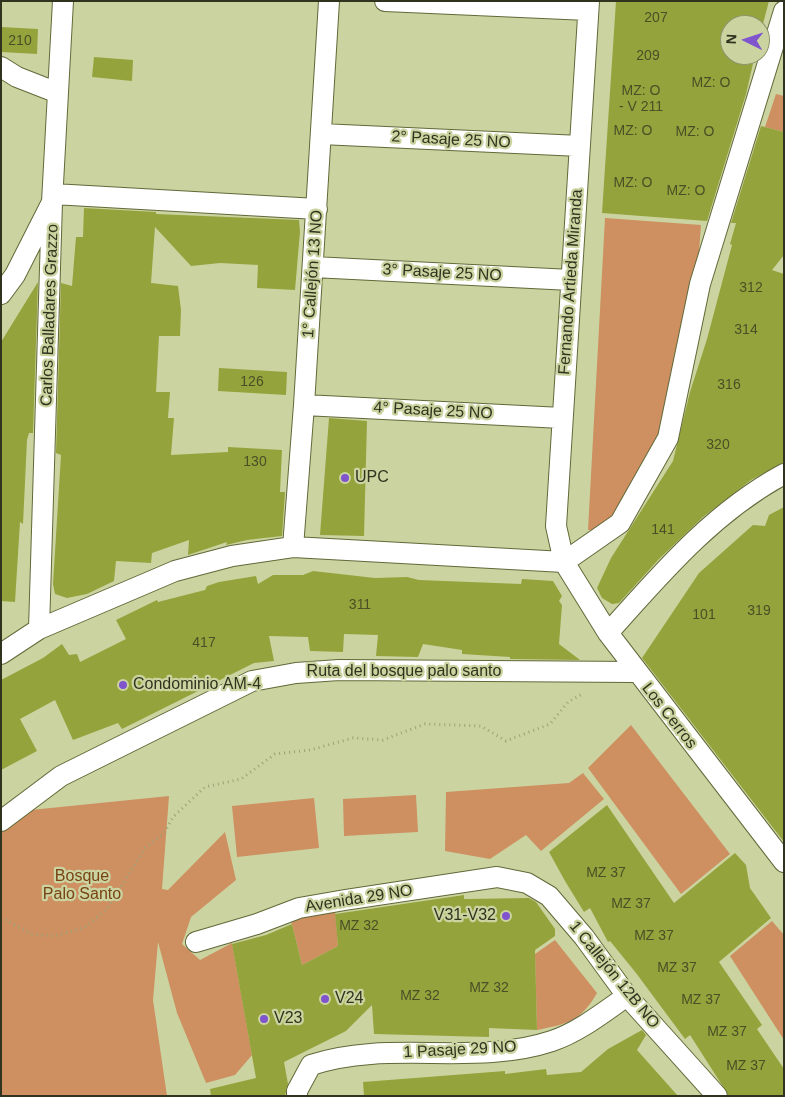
<!DOCTYPE html>
<html>
<head>
<meta charset="utf-8">
<style>
	body { margin:0 }
	#map { position:relative; width:785px; height:1097px; overflow:hidden; background:#cbd4a0; font-family:Arial,sans-serif }
	canvas { display:block }
	.frame { position:absolute; inset:0; border:2px solid #30341f; pointer-events:none }
	.north { position:absolute; left:720px; top:15px; width:50px; height:50px; box-sizing:border-box; background:#cbd4a0; border:1px solid #8d946c; border-radius:50%; rotate:274deg; font-size:14px; font-weight:700; line-height:20px; text-align:center; color:#30341f }
	.north::after { content:''; display:block; margin:auto; width:18px; height:22px; background:#7f54cd; clip-path:polygon(50% 0,100% 100%,50% 72%,0 100%) }
</style>
</head>
<body>
<div id="map">
<canvas width="785" height="1097"></canvas>
<div class="frame"></div>
<div class="north">N</div>
</div>
<script>
const context = document.querySelector('canvas').getContext('2d');
context.lineJoin = 'round';
function fillPath(path, color) { context.fillStyle = color; context.fill(path, 'evenodd'); }
function strokePath(path, color, width, dash) { context.strokeStyle = color; context.lineWidth = width; context.lineCap = dash ? 'butt' : 'round'; context.setLineDash(dash || []); context.stroke(path); }
function label(font, color, halo, rows, align = 'center') {
  context.font = font + ' Arial,sans-serif'; context.lineWidth = 4.5; context.setLineDash([]); context.textBaseline = 'middle'; context.strokeStyle = halo; context.fillStyle = color; for (const [text, x, y, turn = 0] of rows) {
    context.save(); context.translate(x, y); context.rotate((+turn || 0) * Math.PI / 180); context.textAlign = isNaN(turn) ? turn : align; if (halo) context.strokeText(text, 0, 0); context.fillText(text, 0, 0); context.restore();
  }
}
const green = new Path2D(`
	M776 94 784 96V132L765 127Z
	M605 218 701 225 697 279 663 435 613 521 601 530H588Z
	M631 725 730 854 681 894 588 768Z
	M583 773 604 799 541 851 526 835 490 859 445 851 446 792 569 783Z
	M416 795 418 832 344 836 343 799Z
	M169 796 162 889 168 890 225 832 236 880 191 917 182 944 200 960 232 943 252 1055 235 1075 206 1083 177 1013 158 942 153 1000 167 1096H1V813Z
	M314 798 319 848 237 857 232 806Z
	M335 909 338 946 302 965 291 920Z
	M772 921 784 935V1040L730 956Z
	M555 940 597 993C581 1021 567 1024 537 1030L535 954Z`);
const building = new Path2D(`
	M616 1H769L760 35V25H730V55H755L746 94 707 221 602 213Z
	M1 27 38 29 37 54 1 52Z
	M94 57 133 60 132 81 92 77Z
	M761 126 784 132V255L772 270 784 274V462L751 480 703 517 659 559 619 603 612 604 602 598 597 588 611 558 673 461 690 392 707 339 732 245 730 244 736 223H731Z
	M84 208 156 212V214L299 220 300 232 295 290 257 288 258 265 220 263 191 266 155 227 151 283 178 286 181 310 180 336H159L156 392H170L168 418H174L171 455 228 452V447L282 450 280 492H285L282 536 247 540 226 545 227 542 188 555 189 540 152 553 151 563 116 561 114 581 87 594 67 598 55 594 53 584 61 455 56 453 61 283 72 286 76 237H83Z
	M38 282 33 433H29L27 440 23 524 20 522 15 602 1 601V342Z
	M219 368 287 372 286 395 218 391Z
	M329 418 367 421 364 536 320 535Z
	M784 507V842L642 658 699 573 753 525 765 526 769 515Z
	M313 571 375 578 407 577 419 580 521 584 522 579 553 581 562 596 559 601 562 605 559 644 580 660 510 659V657L462 654V650L423 644 418 657 376 656 378 635 344 634 343 652 310 651 308 637 269 636 274 661 254 663 122 729 118 723 73 740 55 700 20 719 37 751 1 770V680L43 658 62 644 69 655 77 654 80 662 126 639 116 620 157 600 158 602 205 590 207 586 219 582 256 576 258 584 273 575H303Z
	M607 805 674 903 735 853 746 865 750 888 771 918 719 962 762 1025 757 1029 784 1069V1096H729L690 1035 685 1039 636 973 610 941 608 942 590 908 584 912 565 881 549 852Z
	M464 895V899L529 898 536 902 555 929V936L535 950 537 1030 489 1028V1037L374 1034 372 1005 346 1031 284 1062 288 1084 285 1096H211L210 1089 256 1078 232 944 266 935 292 924 302 965 338 946 335 914Z
	M642 1030 646 1035 637 1050 678 1096H364L363 1082 505 1071V1074L546 1069 547 1075 581 1072 608 1049Z`);
const path = new Path2D(`
	M1 917 31 934 54 936 84 928 107 909 145 848 164 833 173 817 205 787 241 779 275 754 310 750 353 738 383 740 425 724 481 726 506 741 550 724 568 702 584 693`);
const minor = new Path2D(`
	M385 1 588 10
	M589 1 556 526 564 562 608 633 784 862
	M1 67 17 77 58 93
	M321 134 580 146
	M53 194 317 209
	M313 267 571 280
	M1 294 15 275 51 204
	M304 405 562 418
	M293 547 304 405 329 1
	M39 629 52 202 63 1
	M608 633C661 574 712 513 784 474
	M1 654 39 629 175 571 232 556 293 547 564 562 620 523 668 438 700 284 784 11
	M1 821 61 776 252 681 296 673 339 670 635 672
	M196 942 257 924 299 908 345 900 497 877 527 883 549 896 584 937 627 996 717 1096
	M297 1096V1091L311 1065C389 1039 474 1067 552 1041 579 1032 604 1012 627 996`);
const markers = [
	[345,478,5,"#7f54cd"],
	[123,685,5,"#7f54cd"],
	[506,916,5,"#7f54cd"],
	[325,999,5,"#7f54cd"],
	[264,1019,5,"#7f54cd"]
];
const numberNames = [
	["207",656,18],
	["210",20,41],
	["209",648,56],
	["MZ: O",711,83],
	["MZ: O",641,91],
	["- V 211",641,107],
	["MZ: O",633,131],
	["MZ: O",695,132],
	["MZ: O",633,183],
	["MZ: O",686,191],
	["312",751,288],
	["314",746,330],
	["126",252,382],
	["316",729,385],
	["320",718,445],
	["130",255,462],
	["141",663,530],
	["311",360,605],
	["319",759,611],
	["101",704,615],
	["417",204,643],
	["MZ 37",606,873],
	["MZ 37",631,904],
	["MZ 32",359,926],
	["MZ 37",654,936],
	["MZ 37",677,968],
	["MZ 32",489,988],
	["MZ 32",420,996],
	["MZ 37",701,1000],
	["MZ 37",727,1032],
	["MZ 37",746,1066]
];
const streetNames = [
	["2° Pasaje 25 NO",451,140,3],
	["3° Pasaje 25 NO",442,273,3],
	["1° Callejón 13 NO",313,274,-86],
	["Fernando Artieda Miranda",571,282,-86],
	["Carlos Balladares Grazzo",50,315,-88],
	["4° Pasaje 25 NO",433,411,3],
	["Ruta del bosque palo santo",404,672],
	["Los Cerros",669,716,52],
	["Avenida 29 NO",359,899,-9],
	["1 Callejón 12B NO",614,975,51],
	["1 Pasaje 29 NO",460,1050,-3]
];
const poiNames = [
	["UPC",355,478],
	["Condominio AM-4",133,685],
	["V31-V32",496,916,"right"],
	["V24",335,999],
	["V23",274,1019]
];
const parkNames = [
	["Bosque",82,877],
	["Palo Santo",82,895]
];
fillPath(green, '#ce8f61');
fillPath(building, '#95a33c');
strokePath(minor, '#616939', 22);
strokePath(path, '#9ba278', 3, [1, 4]);
strokePath(minor, '#fff', 20);
for (const [x, y, r, color] of markers) { const dot = new Path2D(); dot.arc(x, y, r, 0, 2 * Math.PI); context.fillStyle = color; context.fill(dot); strokePath(dot, '#cbd4a0', 2); }
label('14px', '#495026', null, numberNames);
label('16px', '#30341f', '#cbd4a0', streetNames);
label('16px', '#30341f', '#cbd4a0', poiNames, 'left');
label('16px', '#794314', '#cbd4a0', parkNames);
</script>
</body>
</html>
